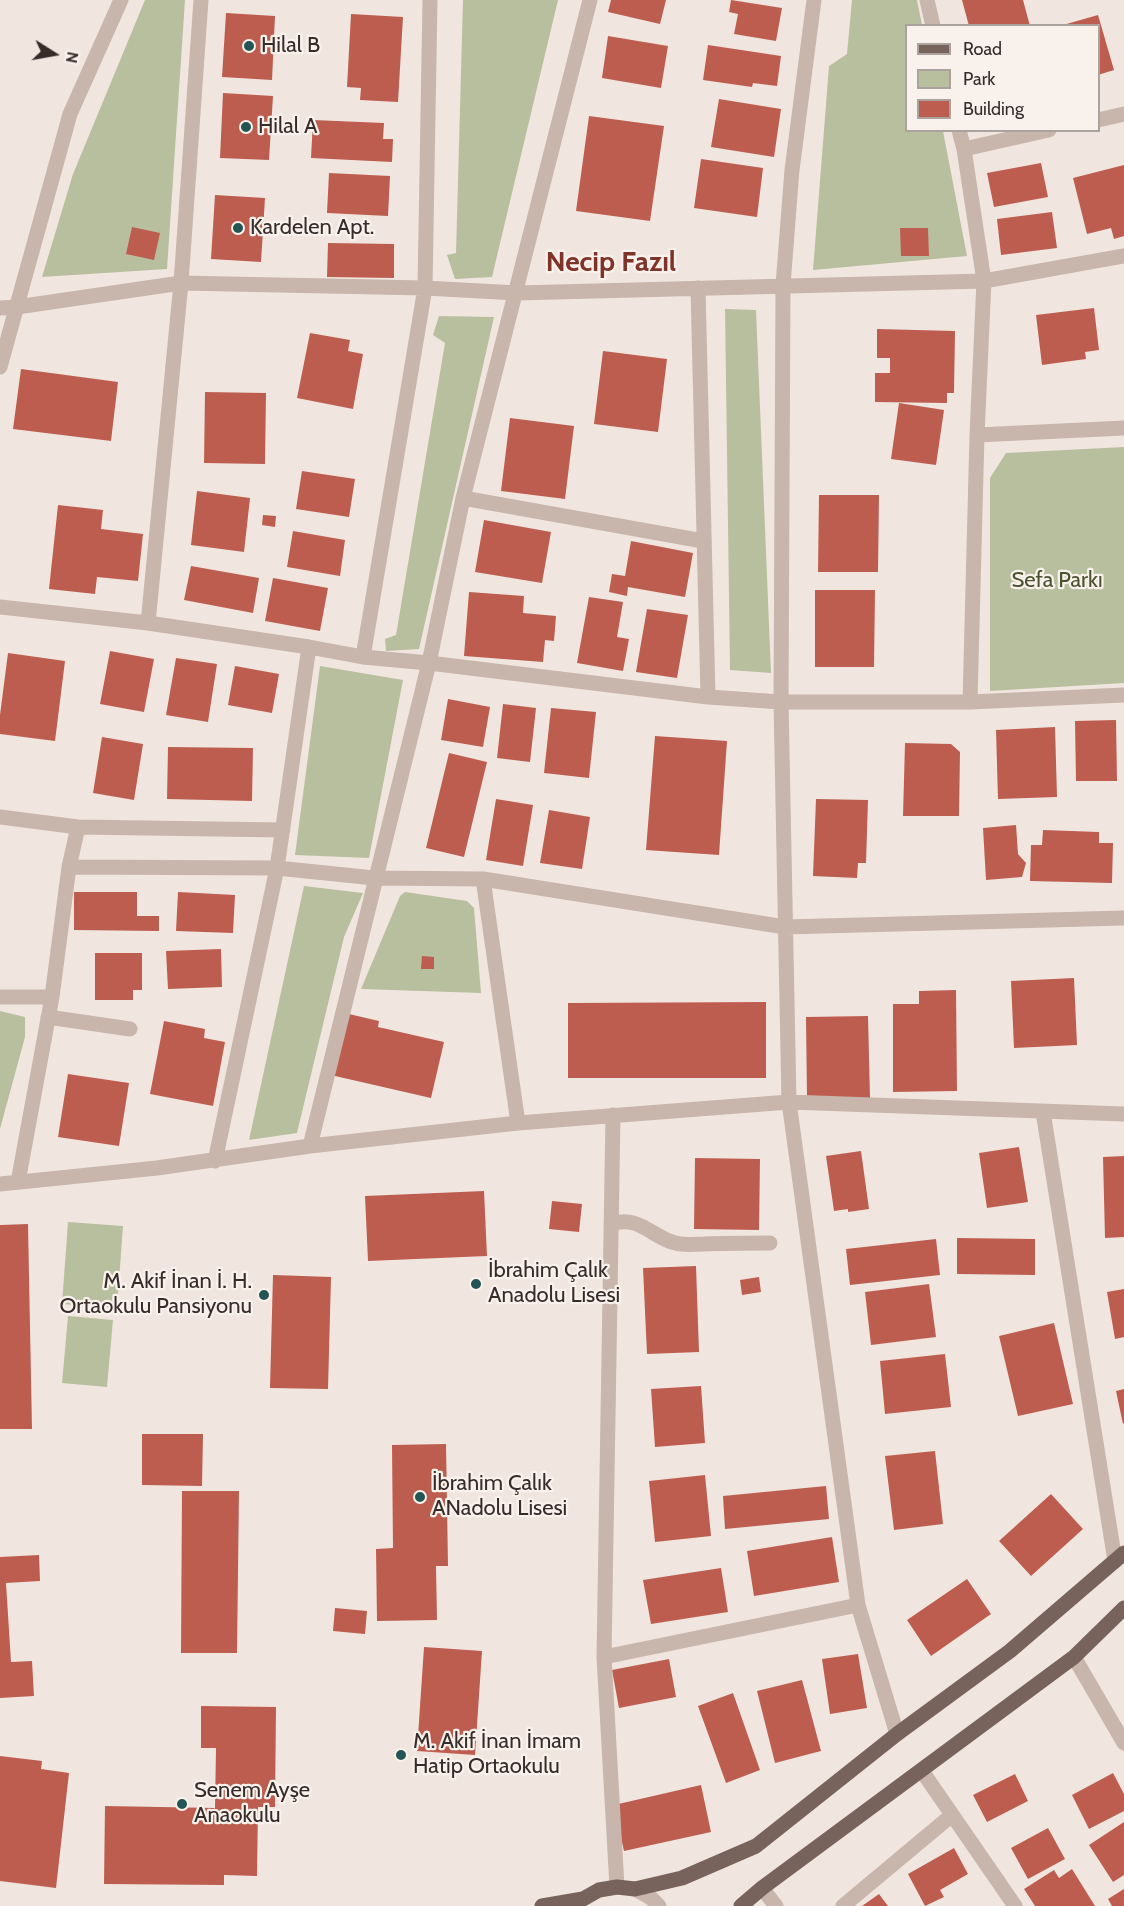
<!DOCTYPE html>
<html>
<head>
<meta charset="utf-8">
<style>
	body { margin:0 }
	#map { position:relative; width:1124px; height:1906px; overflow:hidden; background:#f1e6df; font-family:Cabin,sans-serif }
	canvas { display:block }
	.legend { position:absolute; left:905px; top:24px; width:195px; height:108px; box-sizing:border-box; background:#f9f1eb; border:2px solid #aba29e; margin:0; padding:8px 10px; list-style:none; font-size:18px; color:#372c2a }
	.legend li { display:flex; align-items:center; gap:12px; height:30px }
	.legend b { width:30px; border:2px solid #aba29e }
	.north { position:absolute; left:24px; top:24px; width:60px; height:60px; -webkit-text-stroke:4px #f9f1eb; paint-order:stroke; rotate:101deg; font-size:16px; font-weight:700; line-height:24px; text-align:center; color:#372c2a }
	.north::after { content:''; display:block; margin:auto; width:21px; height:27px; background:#372c2a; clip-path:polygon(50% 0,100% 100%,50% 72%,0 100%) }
</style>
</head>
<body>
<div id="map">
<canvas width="1124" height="1906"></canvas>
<ul class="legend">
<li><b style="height:8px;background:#77625c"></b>Road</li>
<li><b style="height:16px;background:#b8bf9f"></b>Park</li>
<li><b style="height:16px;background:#bd5d50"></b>Building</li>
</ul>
<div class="north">N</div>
</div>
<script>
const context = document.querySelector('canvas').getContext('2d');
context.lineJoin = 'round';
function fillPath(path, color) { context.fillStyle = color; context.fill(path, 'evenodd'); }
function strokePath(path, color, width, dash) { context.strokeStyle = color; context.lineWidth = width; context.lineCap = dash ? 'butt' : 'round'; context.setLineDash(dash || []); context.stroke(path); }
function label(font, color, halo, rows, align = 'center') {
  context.font = font + ' Cabin,sans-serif'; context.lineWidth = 4.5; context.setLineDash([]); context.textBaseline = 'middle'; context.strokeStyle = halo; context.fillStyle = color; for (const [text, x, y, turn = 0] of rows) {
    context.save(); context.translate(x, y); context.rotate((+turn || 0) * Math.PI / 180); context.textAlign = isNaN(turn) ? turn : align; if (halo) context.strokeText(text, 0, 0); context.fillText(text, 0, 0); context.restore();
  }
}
const green = new Path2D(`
	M145 0H185L167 269 42 277 73 174Z
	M463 0H558L492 277 455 279 447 255 456 253Z
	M852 0H917L922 25 906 26V130L943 131 967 256 813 270 829 66 847 54Z
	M725 309 756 310 771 673 730 670Z
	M439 316 494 317 419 649 386 651 385 639 396 635 445 343 433 335Z
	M1124 447V683L990 691V478L1006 453Z
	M320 666 403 680 369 858 295 855Z
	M304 886 363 893 344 937 297 1133 249 1140Z
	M405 892 467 901 474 908 481 993 361 989 400 896Z
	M0 1011 25 1017V1037L0 1129Z
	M68 1222 123 1226 117 1308 62 1304Z
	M68 1316 113 1320 107 1387 62 1383Z`);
const building = new Path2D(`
	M611 0H666L660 24 608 12Z
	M731 0 782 8 776 41 734 34 738 14 729 12Z
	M962 0H1023L1030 26H969Z
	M226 13 275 16 272 80 222 77Z
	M351 14 403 17 398 102 360 100 361 88 347 87Z
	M1098 15 1114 70 1098 75V26L1063 25Z
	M608 36 668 46 661 88 602 78Z
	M708 45 781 56 777 86 753 83 752 87 703 80Z
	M223 93 273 96 269 160 220 158Z
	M719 99 781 109 774 157 711 147Z
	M589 116 664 126 650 221 576 211Z
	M313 120 384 123 383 139H393L392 162 311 158Z
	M701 159 763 168 757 217 694 208Z
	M1041 163 1048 197 994 207 987 173Z
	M1124 165V236L1114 239 1111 228 1087 234 1073 178Z
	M329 173 390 176 388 216 327 213Z
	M215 195 265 198 261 262 211 259Z
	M1052 212 1057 248 1001 255 997 219Z
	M132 227 160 233 154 260 126 254Z
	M900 228H928L929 256H901Z
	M328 243 394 244V278L327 277Z
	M1094 308 1099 350 1085 352 1086 359 1042 365 1036 315Z
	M877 329 955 331 954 393H947V403L875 402V373H890V358H877Z
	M310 333 350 340 348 351 363 354 353 409 297 398Z
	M603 351 667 359 658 432 594 424Z
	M21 369 118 382 111 441 13 429Z
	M205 392 266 393 265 464 204 463Z
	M899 403 944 410 936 465 891 459Z
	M510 418 574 426 565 499 501 491Z
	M302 471 355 479 349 517 296 509Z
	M197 491 250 498 244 552 191 545Z
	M819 495H879L878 572H818Z
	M58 505 103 510 101 529 143 534 138 581 97 577 95 594 49 589Z
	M263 515 276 516 275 527 262 525Z
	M484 520 551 532 542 583 475 572Z
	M293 531 345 540 340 576 287 567Z
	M631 541 693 553 685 597 628 587 627 596 609 592 612 574 625 576Z
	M191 566 259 578 253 613 184 600Z
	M273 578 328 588 320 631 265 621Z
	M815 590H875L874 667H815Z
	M469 592 524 596 523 613 556 616 554 641 545 640 543 662 464 656Z
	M589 597 623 602 617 637 629 639 623 671 577 663Z
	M647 609 688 615 677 678 636 672Z
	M110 651 154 659 144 712 100 704Z
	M8 653 65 661 55 741 0 734V715Z
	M176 658 217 664 208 722 166 715Z
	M235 666 279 674 272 713 228 705Z
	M448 699 490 707 483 747 441 740Z
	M503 704 536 708 530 762 497 758Z
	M551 708 596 712 589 778 544 773Z
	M1116 720 1117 781H1076L1075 721Z
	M1055 727 1057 797 998 799 996 730Z
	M655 736 727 741 719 855 646 850Z
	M102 737 143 744 134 800 93 793Z
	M905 743 951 744 960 752 959 816H903Z
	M168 747 253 748 252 801 167 799Z
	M449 753 487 762 464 857 426 848Z
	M496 799 533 805 523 866 486 860Z
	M816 799 868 800 866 863H858L857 878 813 876Z
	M549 810 590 817 582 869 540 863Z
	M1016 825 1018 854 1026 863 1022 877 986 880 983 828Z
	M1043 830 1099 832V843H1113L1112 883 1030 881 1031 845H1042Z
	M74 892H137V916H159V931L74 930Z
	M178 892 235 895 233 933 176 931Z
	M221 949 222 987 168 989 166 951Z
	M95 953H142V990H133V1000H95Z
	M422 956 434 957V969H421Z
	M1074 978 1077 1045 1014 1048 1011 981Z
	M956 990 957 1091 893 1092V1004H919V991Z
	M766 1002V1078H568V1003Z
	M336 1011 379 1021 378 1027 444 1042 431 1098 322 1073Z
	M868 1016 870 1098 807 1099 806 1017Z
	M164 1021 205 1029 204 1038 225 1042 213 1106 150 1094Z
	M68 1074 129 1083 119 1146 58 1137Z
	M1019 1147 1028 1202 987 1208 979 1153Z
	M861 1151 869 1209 848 1212V1209L834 1211 826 1156Z
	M1124 1156V1237L1105 1238 1103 1157Z
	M695 1158 760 1159 759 1230 694 1229Z
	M484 1191 487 1256 368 1261 365 1196Z
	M552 1201 582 1204 579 1232 549 1229Z
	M28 1224 32 1429H0V1225Z
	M957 1238 1035 1239V1275L957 1274Z
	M936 1239 940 1275 850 1285 846 1249Z
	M696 1266 699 1352 647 1354 643 1268Z
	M273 1275 331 1277 328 1389 270 1388Z
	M759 1277 761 1292 742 1295 740 1280Z
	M929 1284 936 1337 871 1345 865 1292Z
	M1124 1289V1337L1115 1339 1107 1292Z
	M1054 1323 1073 1404 1018 1416 999 1336Z
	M945 1354 951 1407 885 1414 880 1361Z
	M701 1386 705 1443 655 1447 651 1389Z
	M1124 1389V1423L1123 1424 1116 1391Z
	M142 1434H203L202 1486 142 1485Z
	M446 1444 448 1566H436L437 1620 377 1621 376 1549 393 1548 392 1445Z
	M935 1451 943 1524 894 1530 885 1456Z
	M705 1475 711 1536 655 1542 649 1481Z
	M826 1486 829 1519 725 1529 723 1496Z
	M182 1491H239L237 1653H181Z
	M1051 1494 1083 1529 1031 1576 999 1541Z
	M832 1537 839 1582 754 1596 747 1551Z
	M39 1555 40 1581 6 1583 11 1662 32 1661 34 1696 0 1698V1557Z
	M721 1568 728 1612 651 1624 643 1580Z
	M967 1579 991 1614 931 1656 907 1620Z
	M335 1608 367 1611 365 1634 333 1631Z
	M424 1647 482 1651 475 1755 417 1751Z
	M858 1654 867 1708 830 1714 822 1659Z
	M669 1659 676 1697 619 1708 612 1670Z
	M802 1680 821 1751 775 1763 757 1691Z
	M733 1693 760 1770 726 1783 698 1706Z
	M201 1706 276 1707 275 1807H258L257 1876 224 1875V1885L104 1884 105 1806 215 1808 216 1748H201Z
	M0 1756 42 1761 41 1769 69 1773 56 1888 0 1881Z
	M1113 1773 1124 1794V1811L1089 1829 1072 1795Z
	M1015 1774 1028 1801 987 1822 973 1795Z
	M701 1785 711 1832 624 1851 614 1805Z
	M1124 1822V1875L1113 1882 1089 1845Z
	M1048 1828 1065 1859 1028 1879 1011 1848Z
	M954 1848 968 1874 940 1890 944 1897 925 1906 908 1874Z
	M1072 1869 1095 1906H1035L1024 1889 1054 1870 1059 1878Z
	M1124 1889V1906H1112L1108 1899Z
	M879 1894 888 1906H862Z`);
const minor = new Path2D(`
	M814 0 792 170 783 285 781 702 789 1102 858 1605 897 1734
	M927 0 933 26
	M1098 120 1124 114
	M959 130 964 149 984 281 977 435 970 702
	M964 149 1049 130
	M698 288 708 697
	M0 308 17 307 181 283 425 288 517 293 984 281 1124 256
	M0 367 70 114 121 0
	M977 435 1124 428
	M463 498 703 541
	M0 607 148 623 309 647 363 657 429 663 708 697 781 702H970L1124 695
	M148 623 181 283 201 0
	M363 657 425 288 430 0
	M0 817 78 827 283 830
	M69 867 277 868 374 878 483 879 785 927 1124 918
	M483 879 518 1123
	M0 997H52
	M48 1017 130 1029
	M1043 1112 1115 1561
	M613 1115 604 1657 617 1887
	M310 1146 429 663 463 498 590 0
	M215 1161 277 868 309 647
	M18 1182 52 997 69 867 78 827
	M0 1184 157 1168 310 1146 518 1123 789 1102 1124 1114
	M611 1224C638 1215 650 1235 672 1242 682 1246 694 1244 704 1244 726 1243 748 1243 770 1243
	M604 1657 858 1605
	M1074 1657 1124 1743
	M922 1771 1015 1906
	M762 1888 776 1906
	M635 1889 651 1898 659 1906
	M843 1906 952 1815`);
const major = new Path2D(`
	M542 1906 583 1899 599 1890 617 1887 635 1889 682 1878 756 1846 897 1734 1010 1651 1124 1553
	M741 1906 762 1888 1074 1657 1124 1608`);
const markers = [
	[249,46,6,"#225553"],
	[246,127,6,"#225553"],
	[238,228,6,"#225553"],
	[476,1284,6,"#225553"],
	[264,1295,6,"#225553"],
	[420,1497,6,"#225553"],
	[401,1755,6,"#225553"],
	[182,1804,6,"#225553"]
];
const poiNames = [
	["Hilal B",261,46],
	["Hilal A",258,127],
	["Kardelen Apt.",250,228],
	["İbrahim Çalık",488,1271],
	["Anadolu Lisesi",488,1296],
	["M. Akif İnan İ. H.",252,1282,"right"],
	["Ortaokulu Pansiyonu",252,1307,"right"],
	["İbrahim Çalık",432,1484],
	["ANadolu Lisesi",432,1509],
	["M. Akif İnan İmam",413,1742],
	["Hatip Ortaokulu",413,1767],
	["Senem Ayşe",194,1791],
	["Anaokulu",194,1816]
];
const parkNames = [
	["Sefa Parkı",1057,581]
];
const districtNames = [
	["Necip Fazıl",611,263]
];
fillPath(green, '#b8bf9f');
fillPath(building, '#bd5d50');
strokePath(minor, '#c8b5ab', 15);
strokePath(major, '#77625c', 15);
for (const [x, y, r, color] of markers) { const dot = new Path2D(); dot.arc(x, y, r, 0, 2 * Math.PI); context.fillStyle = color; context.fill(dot); strokePath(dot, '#f9f1eb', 2); }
label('22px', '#372c2a', '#f9f1eb', poiNames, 'left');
label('22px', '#4a532f', '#f9f1eb', parkNames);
label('bold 28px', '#803328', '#f9f1eb', districtNames);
</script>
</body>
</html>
